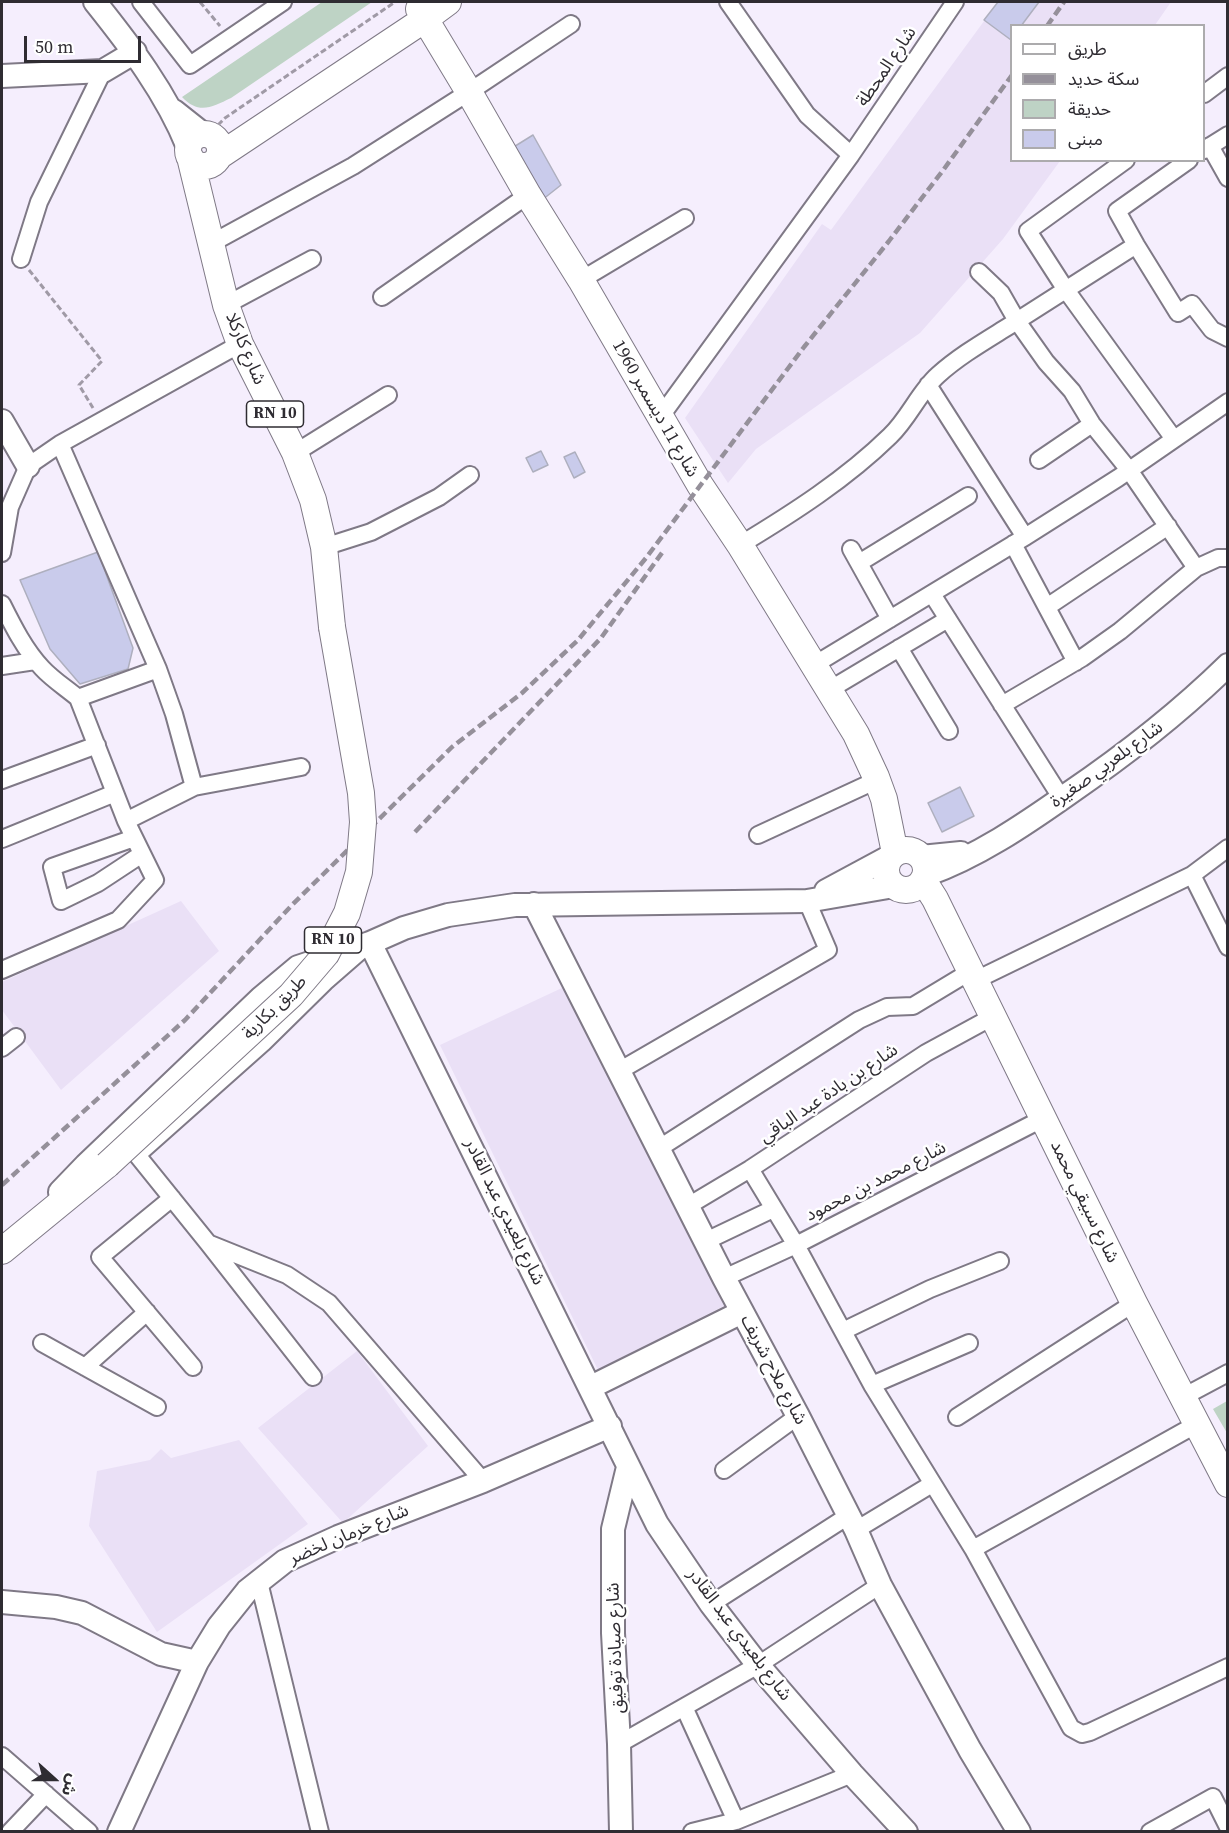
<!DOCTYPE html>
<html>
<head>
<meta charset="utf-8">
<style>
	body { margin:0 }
	#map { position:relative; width:1229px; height:1833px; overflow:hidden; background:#f5eefd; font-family:"Source Serif 4","Noto Sans Arabic",serif }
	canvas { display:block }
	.frame { position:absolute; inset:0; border:3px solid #2f2c32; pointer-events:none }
	.legend { position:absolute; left:1010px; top:24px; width:195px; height:138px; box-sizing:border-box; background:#fff; border:2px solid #acabad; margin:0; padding:8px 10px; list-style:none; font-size:18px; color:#2f2c32 }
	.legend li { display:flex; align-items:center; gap:12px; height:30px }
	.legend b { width:30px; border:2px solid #acabad }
	.north { position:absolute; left:24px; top:1749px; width:60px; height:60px; -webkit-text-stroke:4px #fff; paint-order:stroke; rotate:111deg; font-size:16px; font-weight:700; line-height:24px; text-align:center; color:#2f2c32 }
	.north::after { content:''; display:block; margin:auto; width:21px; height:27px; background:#2f2c32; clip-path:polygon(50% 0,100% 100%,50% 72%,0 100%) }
	.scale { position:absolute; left:24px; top:36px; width:117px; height:27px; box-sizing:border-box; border:3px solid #2f2c32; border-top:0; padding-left:8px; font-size:18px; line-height:21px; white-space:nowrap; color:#2f2c32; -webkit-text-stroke:4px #fff; paint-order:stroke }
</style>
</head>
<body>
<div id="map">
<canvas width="1229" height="1833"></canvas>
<div class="frame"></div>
<ul class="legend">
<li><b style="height:8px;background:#fff"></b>طريق</li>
<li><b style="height:8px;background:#95909a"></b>سكة حديد</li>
<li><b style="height:16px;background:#bed3c5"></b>حديقة</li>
<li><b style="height:16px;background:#c9cbeb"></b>مبنى</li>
</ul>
<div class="north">ش</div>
<div class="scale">50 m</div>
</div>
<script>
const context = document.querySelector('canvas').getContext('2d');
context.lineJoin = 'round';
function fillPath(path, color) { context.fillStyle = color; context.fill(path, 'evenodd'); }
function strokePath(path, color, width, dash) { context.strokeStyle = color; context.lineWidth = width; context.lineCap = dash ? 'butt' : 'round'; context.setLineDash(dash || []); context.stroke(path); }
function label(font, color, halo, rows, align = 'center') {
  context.font = font + ' "Source Serif 4","Noto Sans Arabic",serif'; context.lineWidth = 5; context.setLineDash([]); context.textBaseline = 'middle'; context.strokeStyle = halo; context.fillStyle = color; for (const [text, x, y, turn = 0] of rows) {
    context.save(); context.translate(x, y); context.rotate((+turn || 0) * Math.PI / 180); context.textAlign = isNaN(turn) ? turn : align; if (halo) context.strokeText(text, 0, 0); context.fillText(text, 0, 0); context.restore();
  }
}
const built = new Path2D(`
	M998 2H1171L1155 25 1012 26V160L1060 161 1003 239 920 333 756 449 728 483 685 418 822 224 831 230Z
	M181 901 219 951 61 1090 2 1010V982Z
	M564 987 726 1305 598 1370 440 1045Z
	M357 1351 428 1446 343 1523 258 1428Z
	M239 1440 308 1524 157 1632 89 1526 97 1471 150 1460 161 1449 171 1458Z`);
const green = new Path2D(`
	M322 2H372L231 98C212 107 199 115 182 97Z
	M1227 1401V1433L1213 1409Z`);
const building = new Path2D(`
	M998 2H1039L1021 26H1012L1011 40 984 20Z
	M533 135 561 185 542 200 512 148Z
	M541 451 548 465 533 472 526 458Z
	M575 452 585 472 574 478 564 457Z
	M98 552 133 648 128 669 80 684 50 649 20 580Z
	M960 787 974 816 942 832 928 803Z`);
const path = new Path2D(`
	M200 2 220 26
	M218 125 225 118 395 2
	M29 270 102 361 79 385 93 408`);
const street = new Path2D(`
	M141 2 190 65 283 2
	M728 2 807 115 851 155
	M1204 94 1228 76
	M1210 146 1228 178
	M1204 150 1228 135
	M1126 160 1028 231 1066 290 1174 439
	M1189 160 1117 211 1136 245 1178 313 1192 304 1212 330 1228 338
	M212 243 353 166 469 92 571 24
	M21 259 39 202 103 71
	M979 272 1001 293 1017 321 1046 362 1072 391 1092 424 1129 470 1196 568
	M581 280 685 218
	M382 297 528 195
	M226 305 312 259
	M928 385 1025 537
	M661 416 851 155 955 2
	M295 453 388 395
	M1039 460 1092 424
	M1013 544 1076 662
	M740 545C793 513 846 479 890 436 909 418 919 392 938 375 959 356 985 341 1009 326 1051 299 1094 272 1136 245
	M324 547 371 532 439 497 470 475
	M851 549 890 619
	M2 553 10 507 28 466 60 444 240 344
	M859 563 968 496
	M932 594 1062 799
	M2 604C13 626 25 650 42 668 52 679 66 688 78 698L158 669 60 444
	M1047 607 1168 526
	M899 648 949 731
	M814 665 1025 537 1118 478 1228 402
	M2 666 35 661
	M829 690 948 619
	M1002 705 1082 658 1120 631 1196 568 1218 558H1228
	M2 780 97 745
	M194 787 301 767
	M126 821 194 787 174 714 158 669
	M758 835 877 780
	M134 838 52 867 61 901 98 883 142 854
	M2 839 115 793
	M1192 875 1228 947
	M2 970 118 920 155 880 126 821 78 698
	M976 980 1192 875 1228 848
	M2 1048 16 1037
	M619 1071 828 950 807 901
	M658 1149 859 1020 887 1007 913 1006 971 971
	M750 1169 796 1245 872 1385 973 1549 1071 1728 1082 1734 1090 1732 1228 1667
	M172 1198 100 1257 193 1367
	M688 1206 750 1169 926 1053 994 1016
	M706 1241 773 1209
	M210 1244 287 1275 329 1303 483 1481
	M724 1278 796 1245 1044 1118
	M843 1331 930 1289 1000 1261
	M42 1343 157 1407
	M85 1367 147 1312
	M313 1377 208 1243 137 1155 263 1043 325 982 364 948
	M872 1385 969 1343
	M1183 1397 1228 1373
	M957 1417 1134 1303
	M724 1470 798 1416
	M856 1530 932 1484
	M973 1549 1197 1424
	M259 1582 320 1832
	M711 1604 848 1516
	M684 1707 736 1821
	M619 1744 758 1665 880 1585
	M2 1756 89 1832
	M10 1832 46 1794
	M692 1832 736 1821 852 1774
	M1150 1832 1213 1797 1228 1827`);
const secondary = new Path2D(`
	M95 2C131 47 166 93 188 147
	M2 76 103 71 135 52
	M174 111 203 134
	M2 421 28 466
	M921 857 961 853
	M926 875C977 857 1024 825 1068 794 1125 755 1178 714 1228 665
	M894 886 807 901 515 905 448 915 404 928 370 943 657 1524 711 1604 758 1665 852 1774 906 1832
	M826 891 891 856
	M534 904 724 1278 798 1416 856 1530 880 1585 970 1750 1019 1832
	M60 1192 86 1165 261 998 298 967 370 943
	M591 1387 742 1312
	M2 1602 56 1607 82 1613 161 1654 197 1662
	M119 1832 197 1662 219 1626 247 1591 285 1561 338 1537 483 1481 610 1426
	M621 1832 619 1744 613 1633V1529L628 1467`);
const primary = new Path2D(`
	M419 9 469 92 528 195 581 280 700 485 740 545 856 734 876 777 884 799 895 853
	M188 150a16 16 0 1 1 32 0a16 16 0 1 1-32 0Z
	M219 156 425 19 448 2
	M190 157 226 305 240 344 295 453 313 500 324 547 332 627
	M886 870a20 20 0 1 1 40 0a20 20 0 1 1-40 0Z
	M923 880 935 899 1134 1303 1228 1484
	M2 1251 107 1165`);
const rail = new Path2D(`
	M1047 26 1064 2
	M415 832 601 638 664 550
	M2 1185 185 1020 292 905 452 747 522 693 578 640 646 558 804 347 889 241 944 169 1012 75`);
const primaryBridge = new Path2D(`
	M107 1165 291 995 326 954 347 913 359 872 363 822 361 793 332 627`);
const shields = [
	[275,414,57],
	[333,940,57]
];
const shieldNames = [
	["RN 10",275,414],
	["RN 10",333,940]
];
const streetNames = [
	["شارع المحطة",887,67,-56],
	["شارع كاركلا",245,349,67],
	["شارع 11 ديسمبر 1960",655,409,60],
	["شارع بلعربي صغيرة",1107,765,-36],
	["طريق بكارية",275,1008,-45],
	["شارع بن بادة عبد الباقي",829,1094,-34],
	["شارع محمد بن محمود",876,1182,-27],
	["شارع سبيقي محمد",1084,1202,64],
	["شارع بلعيدي عبد القادر",504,1212,64],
	["شارع ملاح شريف",773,1370,62],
	["شارع خرمان لخضر",349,1535,-23],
	["شارع بلعيدي عبد القادر",739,1635,53],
	["شارع صيادة توفيق",616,1648,-92]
];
fillPath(built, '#eae0f6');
fillPath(green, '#bed3c5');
fillPath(building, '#c9cbeb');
strokePath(building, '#aeafbe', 1.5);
strokePath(street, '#7f7986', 20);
strokePath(secondary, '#7f7986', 26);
strokePath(primary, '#7f7986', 28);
strokePath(path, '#a09aa6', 3, [6, 3]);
strokePath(street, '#fff', 16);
strokePath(secondary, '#fff', 22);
strokePath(primary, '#fff', 26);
strokePath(rail, '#95909a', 4.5, [9, 4.5]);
strokePath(primaryBridge, '#7f7986', 28, []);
strokePath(primaryBridge, '#fff', 26);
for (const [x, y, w] of shields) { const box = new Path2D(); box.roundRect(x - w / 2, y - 13, w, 26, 4.5); context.fillStyle = '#fff'; context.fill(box); strokePath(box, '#2f2c32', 1.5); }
label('bold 16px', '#2f2c32', null, shieldNames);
label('18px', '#2f2c32', '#fff', streetNames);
</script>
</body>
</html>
